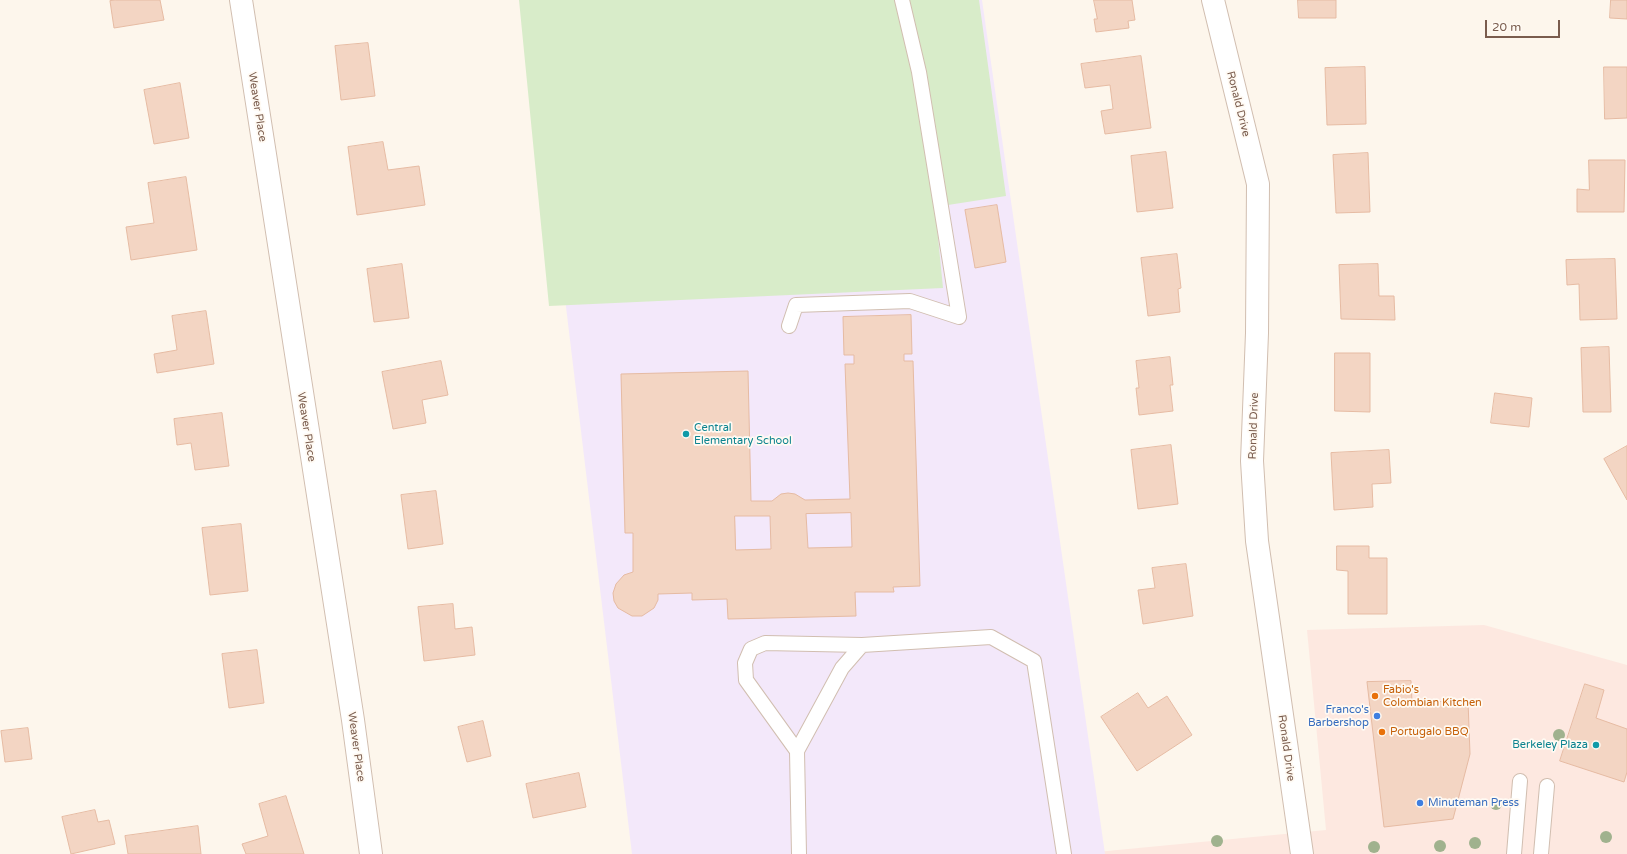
<!DOCTYPE html>
<html>
<head>
<meta charset="utf-8">
<style>
	body { margin:0 }
	#map { position:relative; width:1627px; height:854px; overflow:hidden; background:#fdf6ec; font-family:"Varela Round",sans-serif }
	canvas { display:block }
	.scale { position:absolute; left:1485px; top:20px; width:75px; height:18px; box-sizing:border-box; border:2px solid #7a5c4d; border-top:0; padding-left:5px; font-size:12px; line-height:14px; white-space:nowrap; color:#7a5c4d; -webkit-text-stroke:3px #fffaf3; paint-order:stroke }
</style>
</head>
<body>
<div id="map">
<canvas width="1627" height="854"></canvas>
<div class="scale">20 m</div>
</div>
<script>
const context = document.querySelector('canvas').getContext('2d');
context.lineJoin = 'round';
function fillPath(path, color) { context.fillStyle = color; context.fill(path, 'evenodd'); }
function strokePath(path, color, width, dash) { context.strokeStyle = color; context.lineWidth = width; context.lineCap = dash ? 'butt' : 'round'; context.setLineDash(dash || []); context.stroke(path); }
function label(font, color, halo, rows, align = 'center') {
  context.font = font + ' "Varela Round",sans-serif'; context.lineWidth = 3.5; context.setLineDash([]); context.textBaseline = 'middle'; context.strokeStyle = halo; context.fillStyle = color; for (const [text, x, y, turn = 0] of rows) {
    context.save(); context.translate(x, y); context.rotate((+turn || 0) * Math.PI / 180); context.textAlign = isNaN(turn) ? turn : align; if (halo) context.strokeText(text, 0, 0); context.fillText(text, 0, 0); context.restore();
  }
}
const commercial = new Path2D(`
	M1484 625 1627 665V854H1076L1326 830 1307 630Z`);
const education = new Path2D(`
	M529 0H982L1105 854H632Z`);
const green = new Path2D(`
	M519 0H979L1006 196 935 207 943 288 549 306Z`);
const building = new Path2D(`
	M116 0H160L164 20 114 28 110 1Z
	M1094 0H1132L1135 20 1128 21 1129 28 1096 32 1094 19H1097Z
	M1298 0H1336V18H1299Z
	M1611 0H1627V19L1610 18Z
	M368 43 375 96 341 100 335 46Z
	M1141 56 1151 128 1105 134 1101 111 1113 109 1110 85 1085 88 1081 64Z
	M1365 67 1366 124 1327 125 1325 68Z
	M1604 67H1627V118L1605 119Z
	M180 83 189 138 154 144 144 90Z
	M383 142 388 170 419 166 425 205 357 215 348 147Z
	M1166 152 1173 208 1137 212 1131 156Z
	M1368 153 1370 212 1336 213 1333 155Z
	M1589 160H1625L1624 212H1577V189L1589 190Z
	M186 177 197 250 131 260 126 227 154 223 148 183Z
	M997 205 1006 262 975 268 965 210Z
	M1177 254 1181 288 1178 289 1180 312 1148 316 1141 258Z
	M1615 259 1617 319 1580 320 1579 284 1567 285 1566 260Z
	M402 264 409 318 374 322 367 269Z
	M1378 264 1379 296H1394L1395 320 1341 319 1339 265Z
	M206 311 214 364 157 373 154 354 177 350 172 316Z
	M911 315 912 354H904V361H913L920 586 893 587 894 592H855L856 616 728 619 727 599 692 600V593L658 594V600L654 608 642 616H632L618 608 614 601 613 593 616 584 624 575 633 572V533H625L621 374 748 371 751 501H772L781 494 788 493 795 494 805 500 850 499 845 364H854V355H844L843 317ZM851 513 852 547 808 548 806 514ZM735 516H770L771 549 736 550Z
	M1609 347 1611 412H1583L1581 348Z
	M1335 353H1370V412L1335 411Z
	M1170 357 1173 385H1170L1173 411 1139 415 1136 388H1139L1136 361Z
	M441 361 448 395 422 400 426 423 393 429 382 372Z
	M1495 393 1532 398 1529 427 1491 423Z
	M222 413 229 466 195 470 191 443 177 445 174 419Z
	M1171 445 1178 504 1138 509 1131 450Z
	M1627 446V500L1604 459Z
	M1389 450 1391 483 1372 484 1373 507 1334 510 1331 453Z
	M436 491 443 544 408 549 401 495Z
	M241 524 248 591 210 595 202 528Z
	M1337 546H1369V558H1387V614H1348V571L1337 570Z
	M1186 564 1193 616 1143 624 1138 590 1155 588 1152 568Z
	M453 604 455 629 472 627 475 655 424 661 418 607Z
	M257 650 264 703 229 708 222 654Z
	M1411 681 1412 702 1468 701 1470 754 1453 819 1384 827 1367 682Z
	M1585 684 1604 690 1596 718 1627 729V772L1624 782 1560 761Z
	M1138 693 1148 708 1167 696 1192 735 1137 771 1101 717Z
	M483 721 491 756 467 762 458 727Z
	M28 728 32 759 5 762 1 731Z
	M579 773 586 807 533 818 526 784Z
	M286 796 304 854H246L242 844 268 836 259 804Z
	M95 810 98 822 109 820 115 844 71 854 62 817Z
	M198 826 201 854H128L125 836Z`);
const lane = new Path2D(`
	M789 326 796 305 910 301 959 317 919 72 902 0
	M797 751 746 680 745 663 751 649 765 643 862 645
	M799 854 797 751 842 668 862 645 991 637 1034 661 1064 854
	M1514 854 1520 781
	M1541 854 1547 786`);
const street = new Path2D(`
	M241 0 353 720 371 854
	M1213 0 1258 184 1257 333 1252 461 1257 541 1302 854`);
const trees = [
	[1559,735],
	[1496,804],
	[1606,837],
	[1217,841],
	[1475,843],
	[1440,846],
	[1374,847]
];
const markers = [
	[686,434,4,"#0f9aa8"],
	[1375,696,4,"#e8710a"],
	[1377,716,4,"#3f7fe0"],
	[1382,732,4,"#e8710a"],
	[1596,745,4,"#0f9aa8"],
	[1420,803,4,"#3f7fe0"]
];
const streetNames = [
	["Ronald Drive",1238,104,76],
	["Weaver Place",257,107,81],
	["Ronald Drive",1254,426,-88],
	["Weaver Place",306,427,81],
	["Weaver Place",356,747,82],
	["Ronald Drive",1286,748,82]
];
const cultureNames = [
	["Central",694,428],
	["Elementary School",694,441],
	["Berkeley Plaza",1588,745,"right"]
];
const foodNames = [
	["Fabio's",1383,690],
	["Colombian Kitchen",1383,703],
	["Portugalo BBQ",1390,732]
];
const shopNames = [
	["Franco's",1369,710],
	["Barbershop",1369,723],
	["Minuteman Press",1428,803,"left"]
];
fillPath(commercial, '#fde8e0');
fillPath(education, '#f3e8fa');
fillPath(green, '#d8ecc9');
fillPath(building, '#f3d5c3');
strokePath(building, '#e6bba3', 1);
strokePath(lane, '#d1beb0', 16);
strokePath(street, '#d1beb0', 24);
strokePath(lane, '#fff', 14);
strokePath(street, '#fff', 22);
context.fillStyle = '#a0b28e';
for (const [x, y] of trees) { context.beginPath(); context.arc(x, y, 6, 0, 2 * Math.PI); context.fill(); }
for (const [x, y, r, color] of markers) { const dot = new Path2D(); dot.arc(x, y, r, 0, 2 * Math.PI); context.fillStyle = color; context.fill(dot); strokePath(dot, '#fffaf3', 1.5); }
label('11px', '#7a5c4d', '#fffaf3', streetNames);
label('11px', '#0d838f', '#fffaf3', cultureNames, 'left');
label('11px', '#c56008', '#fffaf3', foodNames, 'left');
label('11px', '#366cbe', '#fffaf3', shopNames, 'right');
</script>
</body>
</html>
